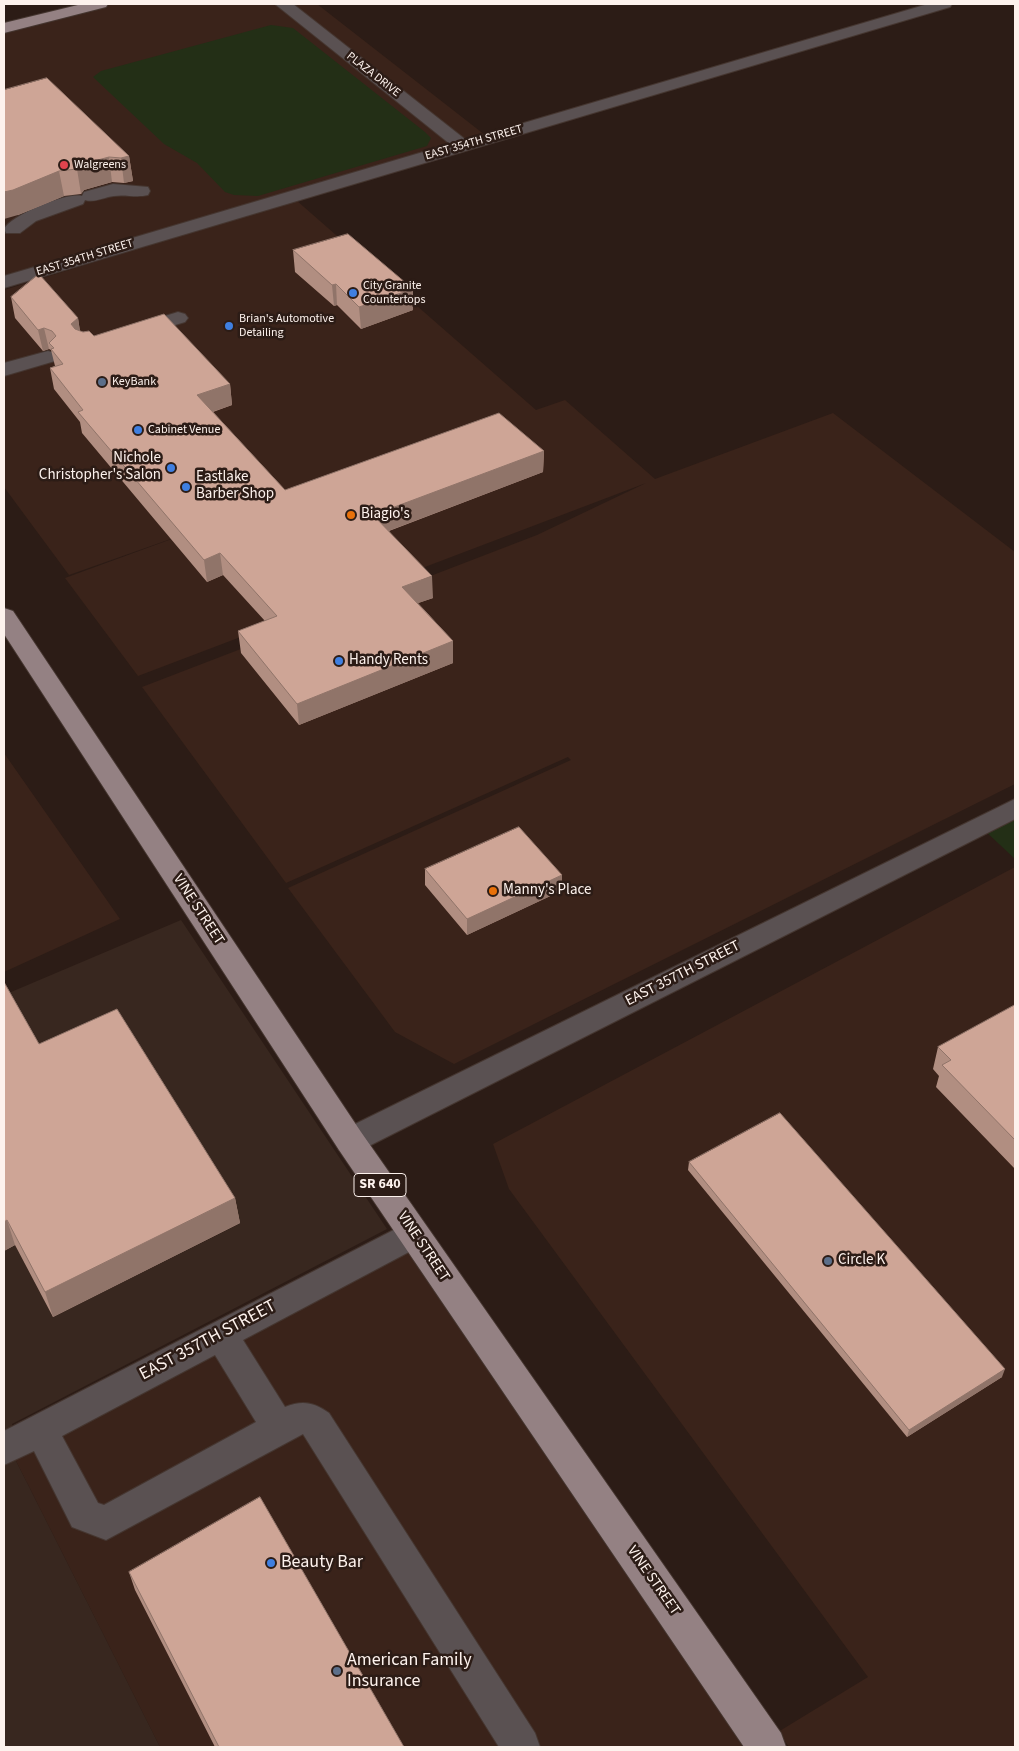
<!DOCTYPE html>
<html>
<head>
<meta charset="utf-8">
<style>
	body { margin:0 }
	#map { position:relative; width:1019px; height:1751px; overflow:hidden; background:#2c1c16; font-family:"Source Sans 3",sans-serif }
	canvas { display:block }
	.frame { position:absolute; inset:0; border:5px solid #fdf2ed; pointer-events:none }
</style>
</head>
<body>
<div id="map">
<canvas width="1019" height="1751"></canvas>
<div class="frame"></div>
</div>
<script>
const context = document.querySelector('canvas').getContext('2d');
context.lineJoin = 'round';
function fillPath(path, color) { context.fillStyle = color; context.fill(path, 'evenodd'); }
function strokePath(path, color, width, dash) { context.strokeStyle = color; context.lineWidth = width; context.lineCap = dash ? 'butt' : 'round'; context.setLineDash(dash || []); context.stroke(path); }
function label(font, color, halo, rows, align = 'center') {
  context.font = font + ' "Source Sans 3",sans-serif'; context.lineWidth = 5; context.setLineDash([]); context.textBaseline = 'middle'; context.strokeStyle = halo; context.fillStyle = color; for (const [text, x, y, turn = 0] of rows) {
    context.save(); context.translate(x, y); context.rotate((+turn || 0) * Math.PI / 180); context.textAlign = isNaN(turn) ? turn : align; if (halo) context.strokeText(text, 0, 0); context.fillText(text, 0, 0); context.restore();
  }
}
const built = new Path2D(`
	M113 4H317L485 135 4 278V31Z
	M296 200 536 410 565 400 655 479 833 413 1015 552V784L454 1064 395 1032 288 888 571 760 568 757 286 883 142 687 537 535 646 483 138 676 65 578 199 529 69 575 4 487V290Z
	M4 753 120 919 4 972Z
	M1015 867V1747H789L778 1732 868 1677 509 1189 493 1144Z
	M408 1245 751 1747H160L13 1455Z`);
const industrial = new Path2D(`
	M181 920 387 1229 12 1424 13 1455 160 1747H4V995Z`);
const green = new Path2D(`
	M271 25 293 28 425 132 431 138 427 146 258 196 234 195 225 192 197 163 164 144 93 77 101 71Z
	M1015 812V859L982 828Z`);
const minor = new Path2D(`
	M275 4H293L466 140 928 4H952L950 7 4 288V276L450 144Z
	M113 184 148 187 150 191 148 195C136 198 125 194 114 196 104 197 95 203 85 200L83 204 36 221 20 233H6L4 229C12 215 66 192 82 196L84 192Z
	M178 312 185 314 188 318 185 322 133 338 126 336 123 332 126 328Z
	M48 351 55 353 58 357 55 361 4 376V363Z
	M1015 799V819L361 1150 350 1154 339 1150 335 1141 339 1132Z
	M413 1220 424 1224 429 1234 424 1244 243 1340 285 1407C302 1400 314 1402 329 1413L535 1733 540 1747H499L303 1434 106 1540 72 1527 34 1451 4 1465V1431ZM215 1355 256 1422 104 1505 98 1503 62 1436Z`);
const major = new Path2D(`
	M82 4H108L106 7 4 33V23Z
	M4 608 13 611 361 1132 781 1733 786 1747H744L339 1150 4 634Z`);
const wall = new Path2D(`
	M4 90 129 156 133 181 124 183 112 182 84 190 81 194 64 196 18 215Z
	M293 250 413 289V310L361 329 337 305 334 306 295 272Z
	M11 297 78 318 80 331 230 384 232 405 213 412 285 490 544 451 543 472 389 531 433 598 418 603 453 641V663L299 725 241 653 238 631 265 621 223 575 207 582 82 433 80 422 54 389 50 368 55 366 51 350 49 349 43 351 15 318Z
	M425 869 562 875 561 891 467 935 425 885Z
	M4 982 39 1044 235 1198 240 1223 53 1317 15 1245 4 1251Z
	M1015 1005V1169L936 1087 939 1076 933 1069 938 1047Z
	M689 1162 1002 1377 907 1437 688 1170Z
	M129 1572 404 1747H215L135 1590Z`);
const shadedWall = new Path2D(`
	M129 156 133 181 124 183 121 158Z
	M109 157 112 182 84 190 81 194 77 169 79 165Z
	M59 171 64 196 18 215 4 219V192Z
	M336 284 337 305 334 306 332 285Z
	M413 289V310L361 329 359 307Z
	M78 318 81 339 71 324Z
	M44 328 49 349 43 351 38 330Z
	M230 384 232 405 200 416 197 395Z
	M544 451 543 472 375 536 373 515Z
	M220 553 223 575 207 582 204 560Z
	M432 576 433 598 404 608 402 587Z
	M453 641V663L299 725 297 704Z
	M562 875 561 891 467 935V919Z
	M235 1198 240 1223 53 1317 45 1292Z
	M7 1220 15 1245 4 1251V1222Z
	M1005 1369 1002 1377 907 1437 909 1430Z`);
const building = new Path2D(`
	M47 78 129 156 121 158 109 157 79 165 77 169 59 171 13 190 4 192V90Z
	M348 234 413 289 359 307 336 284 332 285 293 250Z
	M39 274 78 318 71 324 75 329 83 332 89 331 94 336 164 314 230 384 197 395 285 490 499 413 544 451 373 515 432 576 402 587 453 641 297 704 238 631 277 616 220 553 204 560 78 412 83 410 50 368 63 364 51 349 54 348 49 343 56 336 52 331 44 328 38 330 11 297Z
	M519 827 562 875 467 919 425 869Z
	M4 982 39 1044 117 1009 235 1198 45 1292 7 1220 4 1222Z
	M1015 1005V1140L942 1065 951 1060 938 1047Z
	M780 1113 1005 1369 909 1430 689 1162Z
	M260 1497 404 1747H219L129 1572Z`);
const markers = [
	[64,165,5,"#e0444e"],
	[353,293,5,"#3f7fe0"],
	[229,326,5,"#3f7fe0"],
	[102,382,5,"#5c6f8a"],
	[138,430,5,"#3f7fe0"],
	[171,468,5,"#3f7fe0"],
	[186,487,5,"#3f7fe0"],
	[351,515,5,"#e8710a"],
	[339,661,5,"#3f7fe0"],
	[493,891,5,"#e8710a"],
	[828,1261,5,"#5c6f8a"],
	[271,1563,5,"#3f7fe0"],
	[337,1671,5,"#5c6f8a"]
];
const farStreetnames = [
	["PLAZA DRIVE",373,75,38],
	["EAST 354TH STREET",474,143,-16],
	["EAST 354TH STREET",85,258,-17]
];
const farPoinames = [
	["Walgreens",74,165],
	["City Granite",363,286],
	["Countertops",363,300],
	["Brian's Automotive",239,319],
	["Detailing",239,333],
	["KeyBank",112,382],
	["Cabinet Venue",148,430]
];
const shields = [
	[380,1185,52]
];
const shieldNames = [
	["SR 640",380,1185]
];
const poiNames = [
	["Nichole",161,459,"right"],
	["Christopher's Salon",161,476,"right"],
	["Eastlake",196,478],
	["Barber Shop",196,495],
	["Biagio's",361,515],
	["Handy Rents",349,661],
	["Manny's Place",503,891],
	["Circle K",838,1261]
];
const streetNames = [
	["VINE STREET",198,910,57],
	["EAST 357TH STREET",683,974,-27],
	["VINE STREET",423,1247,56],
	["VINE STREET",653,1581,55]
];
const nearStreetnames = [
	["EAST 357TH STREET",208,1341,-28]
];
const nearPoinames = [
	["Beauty Bar",281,1563],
	["American Family",347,1661],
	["Insurance",347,1682]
];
fillPath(built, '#3a231a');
fillPath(industrial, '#38271f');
fillPath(green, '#232f16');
strokePath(minor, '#453630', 2);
strokePath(major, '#453630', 2);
fillPath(minor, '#5a5152');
fillPath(major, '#948183');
fillPath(wall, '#b18e81');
fillPath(shadedWall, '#907469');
fillPath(building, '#cea596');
strokePath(building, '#907469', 1);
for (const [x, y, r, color] of markers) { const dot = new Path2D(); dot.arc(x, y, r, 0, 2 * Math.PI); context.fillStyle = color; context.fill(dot); strokePath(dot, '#2c1c16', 2); }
label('12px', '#fdf2ed', '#2c1c16', farStreetnames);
label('12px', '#fdf2ed', '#2c1c16', farPoinames, 'left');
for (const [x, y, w] of shields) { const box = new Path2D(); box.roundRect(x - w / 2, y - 11.5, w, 23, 4); context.fillStyle = '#2c1c16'; context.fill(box); strokePath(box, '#fdf2ed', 1); }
label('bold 14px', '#fdf2ed', null, shieldNames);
label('15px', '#fdf2ed', '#2c1c16', poiNames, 'left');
label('15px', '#fdf2ed', '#2c1c16', streetNames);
label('18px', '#fdf2ed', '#2c1c16', nearStreetnames);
label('18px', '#fdf2ed', '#2c1c16', nearPoinames, 'left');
</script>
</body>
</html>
